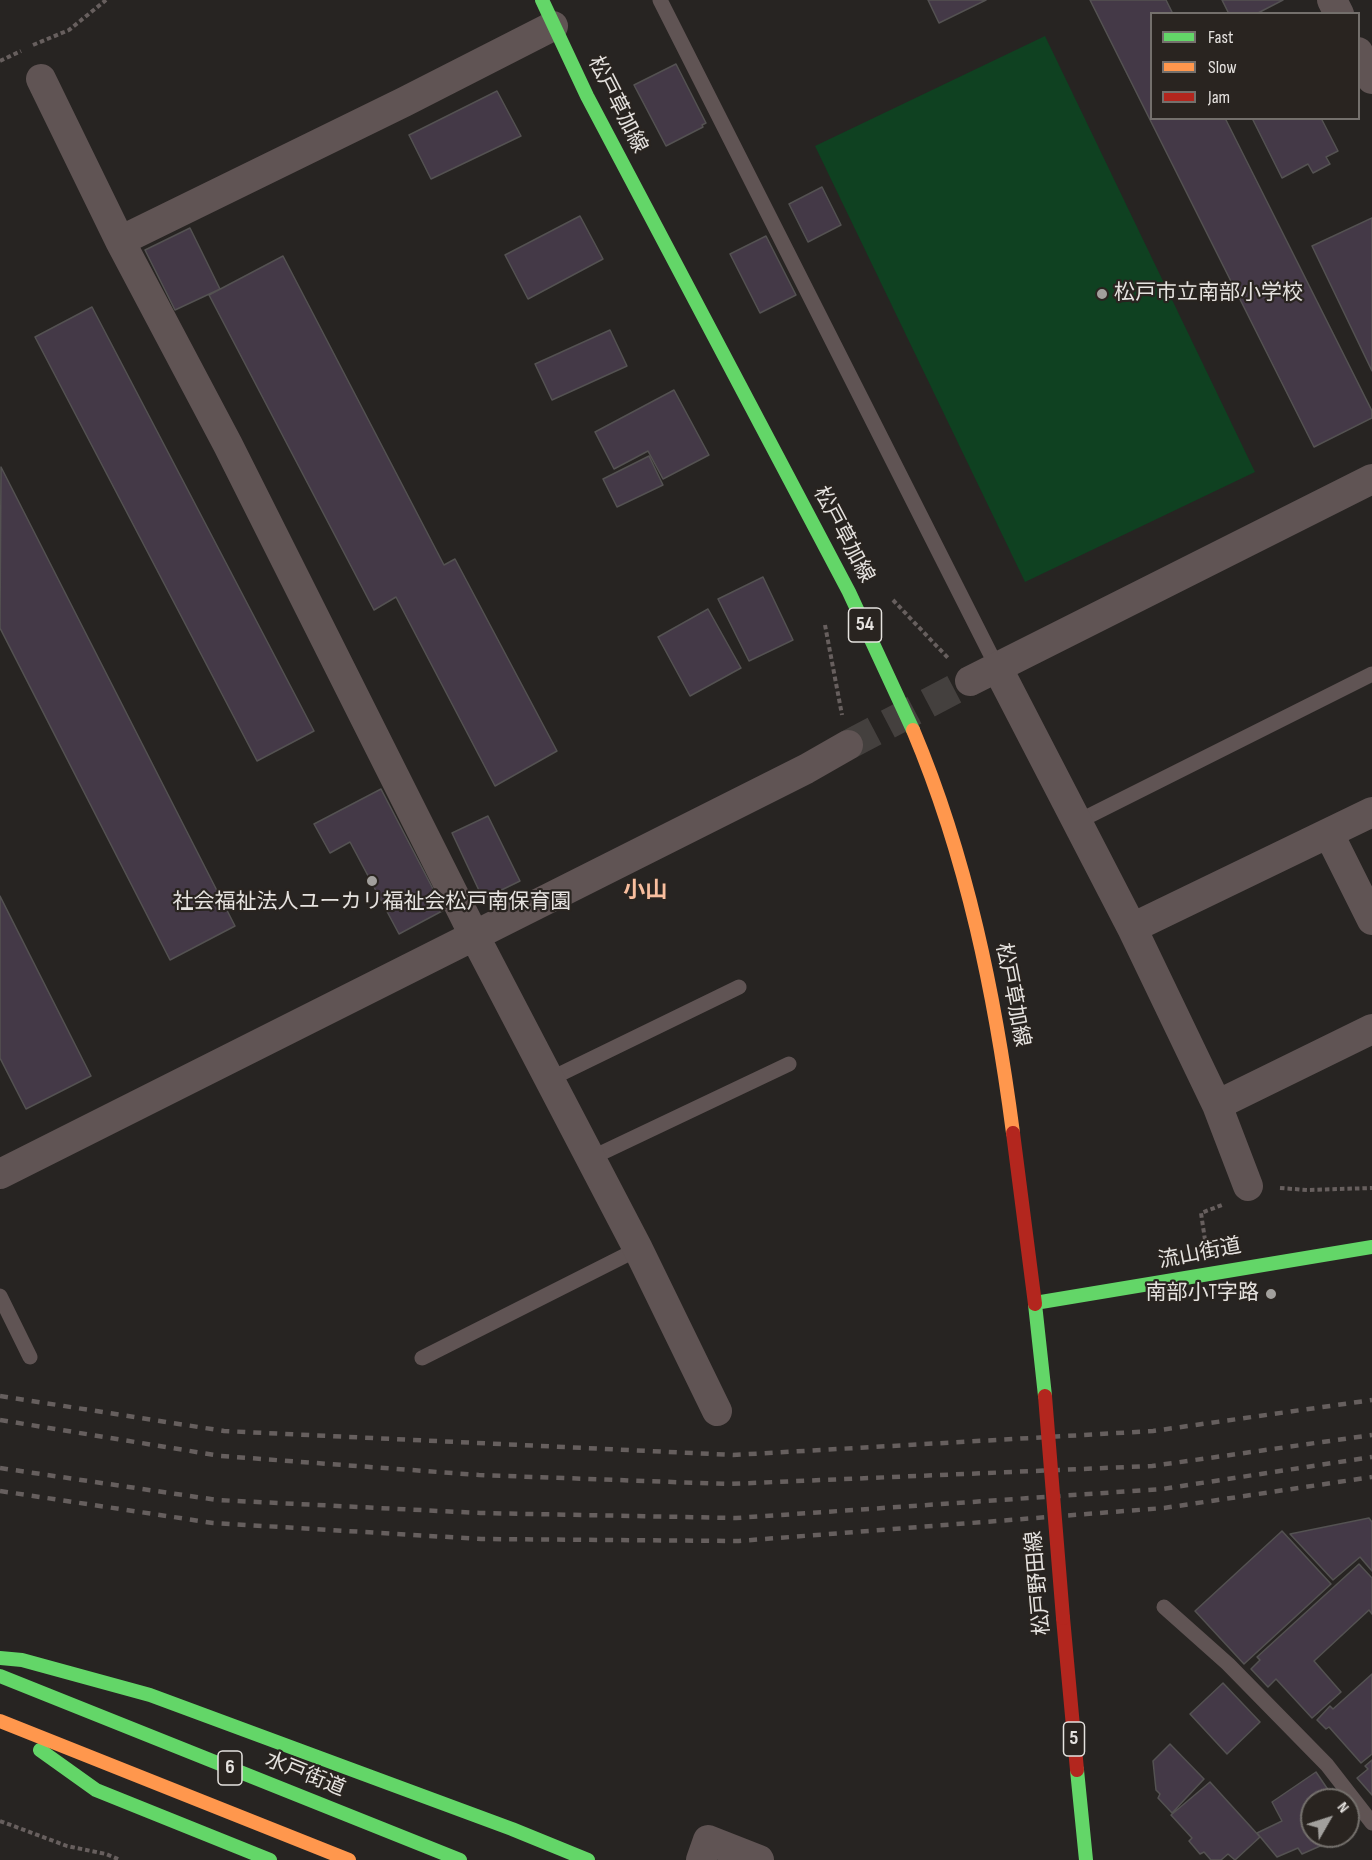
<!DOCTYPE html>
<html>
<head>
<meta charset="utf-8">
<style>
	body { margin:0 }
	#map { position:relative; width:1372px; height:1860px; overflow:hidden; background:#272422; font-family:"Sofia Sans Condensed",sans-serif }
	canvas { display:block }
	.legend { position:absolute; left:1150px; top:12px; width:210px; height:108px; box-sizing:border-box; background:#292420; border:2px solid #74706c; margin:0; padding:8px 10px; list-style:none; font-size:18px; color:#e5e2df }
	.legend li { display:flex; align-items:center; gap:12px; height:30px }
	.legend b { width:30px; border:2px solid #74706c }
	.north { position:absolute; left:1300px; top:1788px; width:60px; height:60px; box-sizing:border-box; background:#292420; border:2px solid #74706c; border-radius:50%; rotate:51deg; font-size:16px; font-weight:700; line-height:24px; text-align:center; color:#e5e2df }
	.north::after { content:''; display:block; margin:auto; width:21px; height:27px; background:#a2a09d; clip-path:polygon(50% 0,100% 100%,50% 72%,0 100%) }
</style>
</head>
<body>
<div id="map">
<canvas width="1372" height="1860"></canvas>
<ul class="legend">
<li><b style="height:8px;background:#63d668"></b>Fast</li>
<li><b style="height:8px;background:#ff974d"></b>Slow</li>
<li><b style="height:8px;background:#b3261e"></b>Jam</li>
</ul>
<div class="north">N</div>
</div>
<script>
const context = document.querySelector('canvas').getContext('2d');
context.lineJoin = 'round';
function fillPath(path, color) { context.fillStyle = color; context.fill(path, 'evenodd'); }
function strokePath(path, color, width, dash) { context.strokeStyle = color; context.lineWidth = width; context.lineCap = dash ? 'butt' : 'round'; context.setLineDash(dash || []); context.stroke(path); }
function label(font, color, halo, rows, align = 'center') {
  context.font = font + ' "Sofia Sans Condensed","Noto Sans JP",sans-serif'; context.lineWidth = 4.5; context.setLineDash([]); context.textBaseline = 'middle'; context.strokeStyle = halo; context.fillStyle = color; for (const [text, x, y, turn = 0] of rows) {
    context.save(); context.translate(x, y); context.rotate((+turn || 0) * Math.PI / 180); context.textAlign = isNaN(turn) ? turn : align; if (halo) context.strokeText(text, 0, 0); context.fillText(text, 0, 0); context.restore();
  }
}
const green = new Path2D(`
	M1045 36 1255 472 1025 582 815 146Z`);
const building = new Path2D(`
	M928 0H986L939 23Z
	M1090 0H1166L1173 14H1152V118H1225L1372 411V418L1314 447Z
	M1222 0H1283L1256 14H1229Z
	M676 64 706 123 702 125 703 127 666 146 634 85Z
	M497 91 521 136 431 179 409 135Z
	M1252 118H1321L1338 151 1326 157 1330 164 1313 173 1308 164 1282 178Z
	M822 187 841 225 808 242 789 204Z
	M580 216 603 259 528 299 505 255Z
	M1372 218V371L1312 246Z
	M190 228 220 289 175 310 145 250Z
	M766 236 796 295 760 313 730 254Z
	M283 256 444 565 455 559 557 751 495 786 396 597 374 610 209 295Z
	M92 307 314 731 257 761 35 337Z
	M610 330 627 366 552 400 535 364Z
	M674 390 709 455 663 479 648 451 614 469 595 432Z
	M649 456 663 485 617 507 603 479Z
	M1 467 235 926 170 960 0 628Z
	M763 577 793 640 749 661 718 599Z
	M708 609 741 668 690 696 658 637Z
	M381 789 444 910 399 934 350 842 330 853 314 824Z
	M488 816 520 881 483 899 452 833Z
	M0 896 91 1076 26 1109 0 1058Z
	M1369 1518 1372 1522V1571L1360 1557 1333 1580 1290 1534Z
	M1282 1531 1331 1584 1244 1664 1195 1611Z
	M1359 1564 1372 1578V1614L1369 1610 1314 1661 1341 1692 1312 1718 1276 1679 1268 1687 1251 1669 1260 1660 1257 1657Z
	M1372 1674V1754L1361 1763 1329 1727 1326 1729 1317 1720 1330 1706 1333 1709Z
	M1223 1683 1260 1722 1227 1754 1190 1714Z
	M1170 1744 1204 1779 1172 1813 1158 1798 1160 1794 1156 1790 1153 1761Z
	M1372 1760V1795L1357 1778 1368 1769 1365 1766Z
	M1316 1772 1335 1800H1312V1836H1343L1302 1854 1298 1848 1277 1857 1257 1833 1282 1821 1272 1802Z
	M1210 1782 1260 1837 1235 1860 1228 1854 1221 1860H1211L1204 1852 1200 1854 1189 1841 1192 1838 1171 1815Z`);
const streetTunnel = new Path2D(`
	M848 745 970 681`);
const path = new Path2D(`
	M33 45 69 30 106 0
	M0 61 21 51
	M893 600 948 658
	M825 625 842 715
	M1280 1188 1307 1190 1372 1188
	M1205 1240 1201 1213 1222 1205
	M0 1821 67 1846 106 1854 120 1860`);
const lane = new Path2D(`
	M660 0 997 667
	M1077 822 1372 674
	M550 1079 739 987
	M591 1158 789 1064
	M0 1296 30 1357
	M422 1358 638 1249
	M1164 1607 1228 1664 1327 1765 1372 1823`);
const street = new Path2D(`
	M1332 0 1339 14
	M1358 52 1372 79
	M41 79 120 241 228 445 474 935 638 1249 717 1411
	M120 241 404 102 553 26
	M997 667 1132 928 1217 1105 1248 1186
	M970 681 1372 479
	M1329 834 1372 920
	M1132 928 1372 812
	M1217 1105 1372 1029
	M0 1174 806 769 848 745
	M701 1860 708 1840 759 1860`);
const fast = new Path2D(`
	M542 0 587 96 849 592 913 730
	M1035 1303 1372 1247
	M1035 1304 1045 1396
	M0 1658 22 1660 150 1695 512 1829 588 1860
	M0 1676 460 1860
	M40 1750 96 1790 270 1860
	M1077 1770 1086 1860`);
const slow = new Path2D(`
	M913 730C967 858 995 995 1013 1133
	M0 1721 349 1860`);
const jam = new Path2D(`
	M1013 1133 1035 1304
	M1063 1618 1077 1770`);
const rail = new Path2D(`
	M0 1396 224 1431 733 1455 1153 1431 1372 1400
	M0 1420 221 1456 479 1475 728 1484 1152 1466 1372 1435
	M0 1468 217 1500 480 1513 736 1518 1162 1489 1372 1457
	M0 1491 213 1523 481 1539 739 1541 1164 1508 1372 1477`);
const jamBridge = new Path2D(`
	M1045 1396 1063 1618`);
const markers = [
	[1102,294,6,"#a2a09d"],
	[372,881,6,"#a2a09d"],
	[1271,1294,6,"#a2a09d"]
];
const shields = [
	[865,625,33],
	[1074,1739,21],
	[230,1768,24]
];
const shieldNames = [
	["54",865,625],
	["5",1074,1739],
	["6",230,1768]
];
const streetNames = [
	["松戸草加線",617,105,63],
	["松戸草加線",843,535,62],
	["松戸草加線",1012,995,79],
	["流山街道",1200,1254,-11],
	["松戸野田線",1039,1583,-95],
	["水戸街道",305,1775,22]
];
const poiNames = [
	["松戸市立南部小学校",1114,294],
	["社会福祉法人ユーカリ福祉会松戸南保育園",372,903,"center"],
	["南部小T字路",1259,1294,"right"]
];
const neighbourhoodNames = [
	["小山",645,891]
];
fillPath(green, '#0f4121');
fillPath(building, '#443947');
strokePath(building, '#545252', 1.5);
strokePath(streetTunnel, '#44403e', 30, [30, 15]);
strokePath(path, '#675f5e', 4, [4.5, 3]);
strokePath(lane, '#605454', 15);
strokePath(street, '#605454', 30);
strokePath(fast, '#63d668', 14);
strokePath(slow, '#ff974d', 14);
strokePath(jam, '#b3261e', 14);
strokePath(rail, '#665f5e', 4.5, [8, 8]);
strokePath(jamBridge, '#b3261e', 14);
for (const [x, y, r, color] of markers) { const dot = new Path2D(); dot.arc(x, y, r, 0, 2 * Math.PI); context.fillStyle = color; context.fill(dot); strokePath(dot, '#292420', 2); }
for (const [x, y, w] of shields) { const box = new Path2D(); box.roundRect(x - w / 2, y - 17, w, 34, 4.5); context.fillStyle = '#292420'; context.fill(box); strokePath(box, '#e5e2df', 1.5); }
label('bold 20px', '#e5e2df', null, shieldNames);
label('21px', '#e5e2df', '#292420', streetNames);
label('21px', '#e5e2df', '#292420', poiNames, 'left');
label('bold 22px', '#f8be9e', '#292420', neighbourhoodNames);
</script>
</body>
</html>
